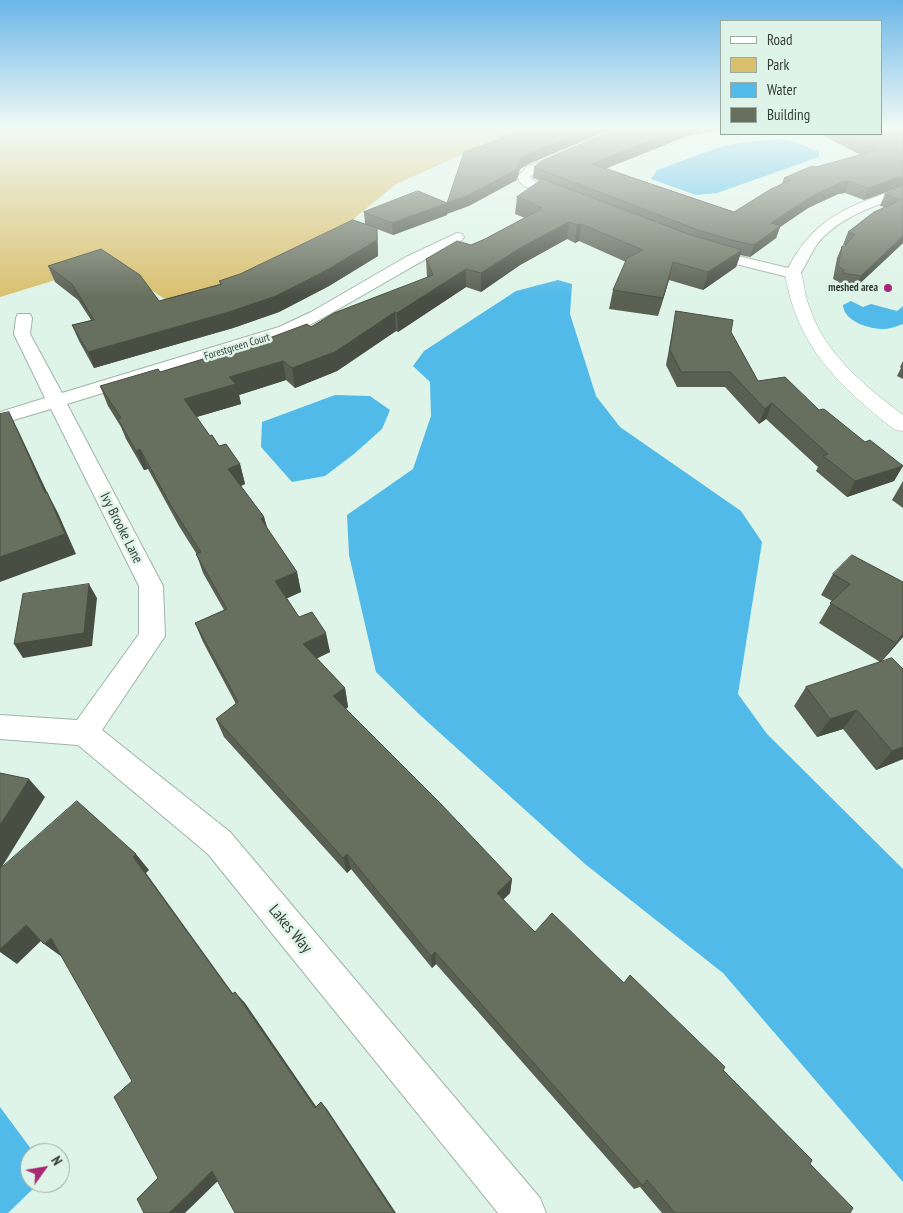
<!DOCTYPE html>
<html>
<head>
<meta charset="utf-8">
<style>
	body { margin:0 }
	#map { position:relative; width:903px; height:1213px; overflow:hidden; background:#dff4e8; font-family:"PT Sans Narrow",sans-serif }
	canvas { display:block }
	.legend { position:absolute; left:720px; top:20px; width:162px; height:115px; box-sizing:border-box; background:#dff4e8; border:1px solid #9baba2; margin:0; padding:6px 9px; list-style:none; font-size:15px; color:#353d39 }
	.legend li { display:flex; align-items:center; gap:10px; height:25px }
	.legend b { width:25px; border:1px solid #9baba2 }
	.north { position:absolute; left:20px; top:1143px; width:50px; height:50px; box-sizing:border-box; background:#dff4e8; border:1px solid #9baba2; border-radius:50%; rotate:58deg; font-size:14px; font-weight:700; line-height:20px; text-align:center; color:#353d39 }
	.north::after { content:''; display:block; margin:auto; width:18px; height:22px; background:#ab2874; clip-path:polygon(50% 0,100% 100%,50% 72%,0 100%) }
</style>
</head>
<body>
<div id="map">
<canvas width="903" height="1213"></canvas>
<ul class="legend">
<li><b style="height:6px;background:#fff"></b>Road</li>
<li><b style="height:14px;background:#d9c06f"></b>Park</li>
<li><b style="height:14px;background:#51bae9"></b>Water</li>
<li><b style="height:14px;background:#676f5e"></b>Building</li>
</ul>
<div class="north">N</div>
</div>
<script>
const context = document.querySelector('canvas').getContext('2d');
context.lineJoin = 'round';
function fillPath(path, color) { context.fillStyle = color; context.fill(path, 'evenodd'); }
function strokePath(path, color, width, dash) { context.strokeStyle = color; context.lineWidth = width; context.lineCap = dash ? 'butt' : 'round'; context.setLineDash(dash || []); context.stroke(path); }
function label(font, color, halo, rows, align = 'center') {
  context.font = font + ' "PT Sans Narrow",sans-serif'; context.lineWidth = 5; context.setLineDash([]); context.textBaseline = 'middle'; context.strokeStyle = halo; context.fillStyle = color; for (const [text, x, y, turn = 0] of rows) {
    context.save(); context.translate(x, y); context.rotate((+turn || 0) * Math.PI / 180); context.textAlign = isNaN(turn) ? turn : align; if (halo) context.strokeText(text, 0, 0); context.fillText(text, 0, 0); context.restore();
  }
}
const green = new Path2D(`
	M533 127 500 138 396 184 357 216 316 258 175 306 111 263 0 297V128Z`);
const water = new Path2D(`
	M782 139 798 143 819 152V157L717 193 696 195 651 179 657 170 723 146 753 141Z
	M558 280 572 284 570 314 596 396 620 427 741 511 762 542 738 694 767 734 903 869V1182L723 973 585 864 420 715 376 672 349 555 347 515 413 469 431 416 430 382 413 366 424 351 516 291Z
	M851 301 863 307 871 304 897 311 903 306V324C897 326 890 329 884 329 870 329 844 322 843 305Z
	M335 395 370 396 390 410 382 429 354 454 325 476 292 482 261 447 262 422Z
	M0 1107 34 1153H30V1183H37L36 1186 8 1213H0Z`);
const street = new Path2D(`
	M566 151 572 155 570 157 535 173 530 177 532 180 571 195 572 198 571 201H561L524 186 519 181 518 176 527 167Z
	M903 187V195C873 207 839 217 818 243 810 254 806 266 798 277H788L700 255 698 252 700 249 705 248 788 268C809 229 832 213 873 198 883 194 893 190 903 187Z
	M457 233 462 234 464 237 462 240C404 269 349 305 291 335L67 404 163 586 165 636 102 730 230 832 540 1198 546 1213H498L208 854 78 745 0 739V715L77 720 139 634V586L51 409 0 424V412L45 398 14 334 16 318 18 314H30L32 318 30 334 62 393 279 327 311 312 406 257Z`);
const secondary = new Path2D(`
	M793 269 799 270C804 278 804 288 806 297 808 304 811 311 814 319 831 359 869 389 903 415V431L895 430C839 386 797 347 785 274L787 270Z`);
const wall = new Path2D(`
	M882 127H903V186L864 200 845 193 838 194 808 208 780 227 776 238 750 257 740 255 736 267 703 290 669 280 658 316 609 309 613 290 626 262 579 241 575 243 567 239 520 265 481 292 466 287 398 332 396 331 337 371 295 388 286 380 239 395 241 404 196 417 210 436 219 446 240 464 245 484 241 486 264 517 267 529 297 572 301 592 287 598 299 617 330 652 317 658 345 688 348 707 346 709 512 879 510 893 503 900 535 932 624 983 723 1070 810 1164 850 1213H662L640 1187 634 1189 436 964 432 968 351 869 347 873 224 737 216 719 236 704 203 642 195 623 224 610 203 573 196 553 179 526 148 469 144 470 126 439 121 427 108 406 100 386 160 372 237 350 311 327 427 277 426 259 471 245 485 239 525 218 515 214 517 197 541 181 533 178 534 167 687 136 606 168 734 212 782 184 784 178 816 167 861 155 820 134H882Z
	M903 187V243L855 288 838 286 839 282 833 279 837 258 842 246H845L846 245H843L848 232 885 207 880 206 885 194Z
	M447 203V215L393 235 377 229 378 256 329 286 279 312 233 328 94 368 79 341 72 325 91 320 78 300 55 282 48 266 159 301 220 284 219 281 240 274 365 224 364 212Z
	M676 311 731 332 758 381 819 410 865 442 903 465 894 481 847 497 816 471 818 467 766 419 759 424 725 387H677L666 365Z
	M903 361V379L897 376 901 368 900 367Z
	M903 481V508L892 500Z
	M833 574 903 582V637L882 661 903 669V759L876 770 843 729 817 737 794 706 806 687 880 662 819 623 832 601 821 595Z`);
const shadedWall = new Path2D(`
	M593 127H617L531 163 520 169 517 180 469 206 447 214V203L521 158 532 152Z
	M685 127H722V130L687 136 590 175 591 164Z
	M903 176V186L864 200 868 188Z
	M849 181 845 193 838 194 808 208 780 227 776 238 750 257 754 245 771 223 812 196 842 182Z
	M447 203V215L393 235 392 223Z
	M569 222 567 239 520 265 481 292V273L522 247Z
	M581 224 579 241 575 243 577 225Z
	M377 228 378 256 329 286 279 312 233 328 94 368 88 352Z
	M903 236V243L855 288 861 276Z
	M742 250 736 267 703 290 708 272Z
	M673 262 669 280 658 316Z
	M466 269V287L398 332 397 313Z
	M395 312 396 331 337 371 295 388 292 368Z
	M283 361 286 380 239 395 241 404 190 419 184 399 229 377Z
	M772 403 766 419 759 424 765 409Z
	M9 412 19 432 54 507 47 492 58 513 76 554 0 582V557L45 493Z
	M140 449 148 469 144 470 136 451Z
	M240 464 245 484 233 489 228 469Z
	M903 466 894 481 847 497 855 481Z
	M264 517 270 537 261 519Z
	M297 572 301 592 281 601 275 581Z
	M89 584 97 598 92 646 23 658 14 644Z
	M326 633 330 652 308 663 303 644Z
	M903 634V637L881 662 896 643Z
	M345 688 348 707 337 715 333 696Z
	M857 710 843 729 817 737 830 719Z
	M903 747V759L876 770 892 751Z
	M29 779 45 797 0 870V825Z
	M136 854 149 870 146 873 242 1006 232 994 133 857Z
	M347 854 351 869 347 873 343 858Z
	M512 879 510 893 495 907 497 893Z
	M26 925 44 938 17 964 0 952V949Z
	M51 938 62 957 44 944Z
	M435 952 436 964 432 968 431 956Z
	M235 992 245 1003 322 1115 315 1108Z
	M321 1102 327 1109 396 1213H394Z
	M212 1171 224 1175 185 1213H169Z`);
const building = new Path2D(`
	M527 127H593L532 152 521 158 517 169 469 195 447 203 464 152 503 138 500 137Z
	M620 127H685L591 164 734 212 771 189 791 180 784 178 812 166 816 167 877 150 844 134H882V127H884L903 135V176L868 188 849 181 842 182 812 196 771 223 780 226 754 245 735 241 698 230 534 167 542 161Z
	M543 179 688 234 742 250 708 272 673 262 663 298 613 290 627 258 643 250 581 224 577 225 569 222 522 247 481 273 466 269 397 313 395 312 335 352 292 368 283 361 229 377 236 384 184 399 210 436 212 435 219 446 226 444 240 464 228 469 264 517 261 519 297 572 275 581 299 617 312 612 326 633 303 644 345 688 333 696 441 804 512 879 497 893 535 932 552 913 624 983 630 975 725 1067 723 1070 812 1160 810 1164 853 1208 850 1213H675L647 1180 643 1186 435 952 431 956 347 854 343 858 216 719 238 702 195 623 227 609 196 554 201 552 171 506 140 449 136 451 118 419 121 418 100 386 158 369 160 372 236 349 237 350 307 324 311 327 334 313 433 275 426 259 457 241 471 245 485 239 543 208 517 197Z
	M903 187V236L861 276 843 273 844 270 838 266 842 246H845L855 234 848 232 874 212 901 200 885 194Z
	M418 191 447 203 392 223 364 212Z
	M353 220 377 228V240L327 270 276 296 229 312 88 352 72 325 94 320 72 284 48 266 101 249 140 275 159 301 222 284 219 281 240 274Z
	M676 311 733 320 731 332 758 381 785 377 819 410 824 409 865 442 870 440 903 466 855 481 823 456 828 454 772 403 765 409 730 372H681L670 350Z
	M9 412 45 493 47 492 65 534 0 557V414Z
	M852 555 903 582V634L896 643 830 603 850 584 833 574Z
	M89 584 84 633 14 644 23 594Z
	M892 658 903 669V747L892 751 857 710 830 719 806 687Z
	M0 773 29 779 0 825Z
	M77 801 136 854 133 857 232 994 235 992 315 1108 321 1102 394 1213H235L212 1171 169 1213H144L137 1199 158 1178 114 1097 132 1081 51 938 44 944 26 925 0 949V869Z`);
const markers = [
	[888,288,5,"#ab2874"]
];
const farPoinames = [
	["meshed area",878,288]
];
const farStreetnames = [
	["Forestgreen Court",237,347,-17]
];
const streetNames = [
	["Ivy Brooke Lane",121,528,63]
];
const nearStreetnames = [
	["Lakes Way",290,929,50]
];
fillPath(green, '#d9c06f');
fillPath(water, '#51bae9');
strokePath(street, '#9fb4a8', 2);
strokePath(secondary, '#9fb4a8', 1);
fillPath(street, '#fff');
fillPath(secondary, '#fff');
fillPath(wall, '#595f51');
fillPath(shadedWall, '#484e42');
fillPath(building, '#676f5e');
strokePath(building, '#484e42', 1);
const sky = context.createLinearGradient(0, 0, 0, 297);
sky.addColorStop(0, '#6bb6e8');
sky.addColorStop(0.43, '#f1faf5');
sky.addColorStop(1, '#f1faf500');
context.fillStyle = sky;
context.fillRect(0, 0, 903, 297);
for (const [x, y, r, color] of markers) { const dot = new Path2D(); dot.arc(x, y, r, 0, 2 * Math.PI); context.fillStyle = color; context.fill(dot); strokePath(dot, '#dff4e8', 2); }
label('bold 11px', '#353d39', '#dff4e8', farPoinames, 'right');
label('11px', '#353d39', '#dff4e8', farStreetnames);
label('14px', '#353d39', '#dff4e8', streetNames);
label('16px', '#353d39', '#dff4e8', nearStreetnames);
</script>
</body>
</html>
